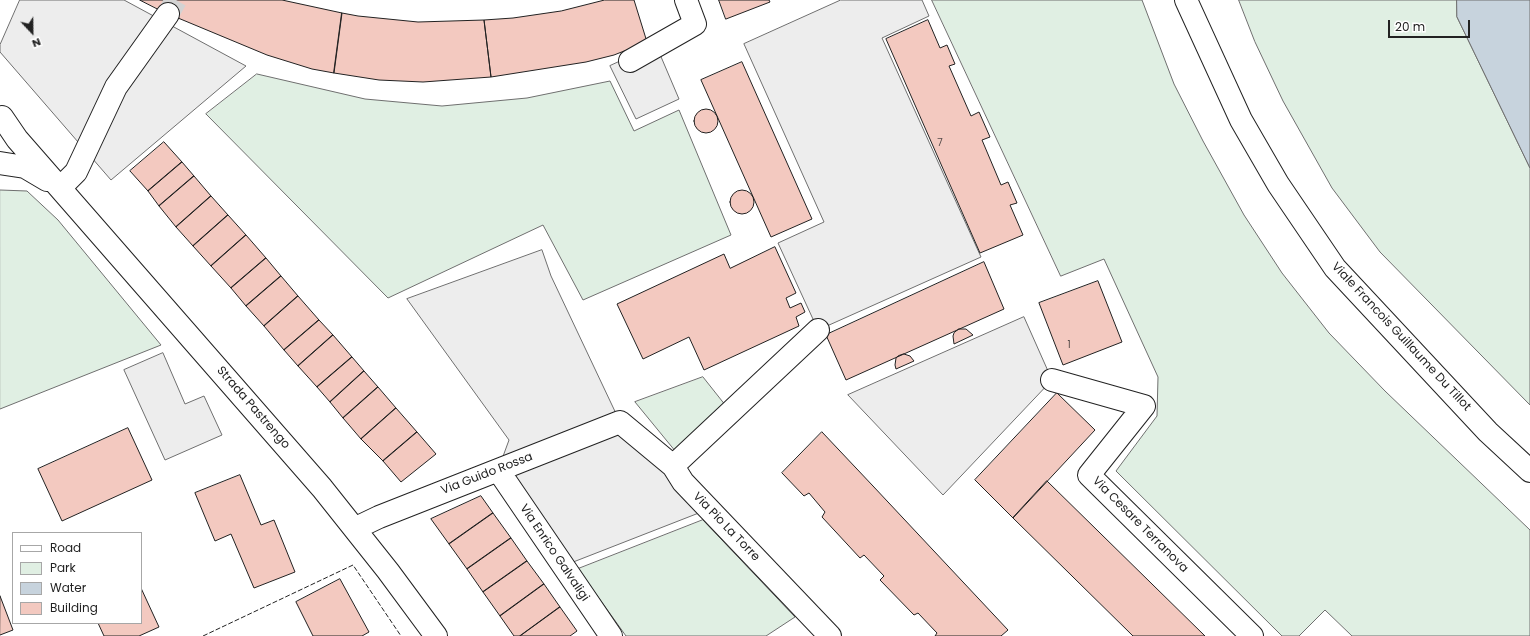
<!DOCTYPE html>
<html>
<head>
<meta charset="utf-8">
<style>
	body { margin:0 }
	#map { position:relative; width:1530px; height:636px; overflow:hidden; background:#fff; font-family:Poppins,sans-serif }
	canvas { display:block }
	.legend { position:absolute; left:12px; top:532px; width:130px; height:92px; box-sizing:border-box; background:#fff; border:1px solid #a7a7a7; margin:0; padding:5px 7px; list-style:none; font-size:12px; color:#222 }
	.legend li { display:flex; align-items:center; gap:8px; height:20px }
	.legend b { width:20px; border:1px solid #a7a7a7 }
	.north { position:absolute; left:12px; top:12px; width:40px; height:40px; -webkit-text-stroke:3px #fff; paint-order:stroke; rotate:158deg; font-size:11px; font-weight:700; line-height:16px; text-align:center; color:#222 }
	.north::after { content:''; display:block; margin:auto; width:14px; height:18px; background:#222; clip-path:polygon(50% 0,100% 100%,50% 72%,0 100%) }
	.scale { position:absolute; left:1388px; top:20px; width:82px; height:18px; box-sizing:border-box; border:2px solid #222; border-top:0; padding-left:5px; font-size:12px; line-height:14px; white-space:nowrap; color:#222; -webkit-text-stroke:3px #fff; paint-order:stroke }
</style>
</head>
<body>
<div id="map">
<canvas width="1530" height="636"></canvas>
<ul class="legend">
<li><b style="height:5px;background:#fff"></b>Road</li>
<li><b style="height:11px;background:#e0efe3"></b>Park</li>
<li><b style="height:11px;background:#c7d3dd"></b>Water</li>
<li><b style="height:11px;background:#f3c9c0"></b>Building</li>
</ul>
<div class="north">N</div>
<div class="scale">20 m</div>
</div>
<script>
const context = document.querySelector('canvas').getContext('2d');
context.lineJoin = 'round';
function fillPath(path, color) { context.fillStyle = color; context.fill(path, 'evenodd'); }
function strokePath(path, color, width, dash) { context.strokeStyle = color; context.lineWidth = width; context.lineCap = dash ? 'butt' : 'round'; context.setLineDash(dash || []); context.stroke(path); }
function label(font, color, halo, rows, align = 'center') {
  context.font = font + ' Poppins,sans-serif'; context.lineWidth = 3; context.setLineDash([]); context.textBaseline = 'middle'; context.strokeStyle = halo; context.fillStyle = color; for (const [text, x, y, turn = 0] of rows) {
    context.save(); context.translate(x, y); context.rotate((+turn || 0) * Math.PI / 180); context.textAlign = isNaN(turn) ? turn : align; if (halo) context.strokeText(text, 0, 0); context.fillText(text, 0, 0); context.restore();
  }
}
const green = new Path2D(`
	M932 0H1142L1174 84 1203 141 1244 215 1282 273 1329 333 1385 391 1530 530V636H1352L1325 610 1299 636H1282L1116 471 1157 416 1158 377 1104 259 1061 276Z
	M1239 0H1457V17L1530 168V405L1380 252 1332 188 1283 101 1255 42Z
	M257 74 365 99 442 106 527 98 610 81 634 131 679 110 731 235 583 300 543 225 388 298 206 114Z
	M0 190 27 191 58 220 161 345 0 409Z
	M703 377 726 406 676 452 635 402Z
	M703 520 795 617 766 636H626L578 569Z`);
const parking = new Path2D(`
	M20 0H124L246 66 111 180 0 52V45Z
	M841 0H922L929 16 882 38 981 257 818 330 778 243 824 222 744 44Z
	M656 45 679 99 636 119 610 66Z
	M542 250 551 276 620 422 709 509 563 566 498 470 509 440 407 299Z
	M1024 317 1052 380 943 495 848 395Z
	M163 353 185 404 204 396 222 435 165 460 124 370Z`);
const water = new Path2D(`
	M1457 0H1530V168L1457 17Z`);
const building = new Path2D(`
	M140 0H173L166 13Z
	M173 0H282L342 13 334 73 312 69 267 55 166 13Z
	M605 0H634L647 42 614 55 586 62 491 77 484 20 513 18 561 11Z
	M719 0H769L770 2 726 19Z
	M342 13 358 16 418 22 484 20 491 77 423 82 379 80 334 73Z
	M928 20 940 48 947 45 955 64 949 66 971 116 979 112 990 137 982 140 1001 185 1008 182 1017 203 1010 205 1023 235 980 253 886 39Z
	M742 62 812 219 771 237 701 80Z
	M694 121a12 12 0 1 1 24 0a12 12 0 1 1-24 0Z
	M164 142 182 162 148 191 130 171Z
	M182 162 194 176 159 206 148 191Z
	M194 176 211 196 176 227 159 206Z
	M730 202a12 12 0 1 1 24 0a12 12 0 1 1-24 0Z
	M211 196 228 215 193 246 176 227Z
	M228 215 246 235 211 266 193 246Z
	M246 235 266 258 231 288 211 266Z
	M775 247 796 293 786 298 790 308 801 303 805 312 796 317 799 326 704 370 689 337 643 359 617 304 724 254 730 268Z
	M266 258 281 276 246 306 231 288Z
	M984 262 1004 309 846 380 826 335Z
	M281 276 298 296 264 326 246 306Z
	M1098 281 1122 342 1063 365 1039 303Z
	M298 296 319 320 284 350 264 326Z
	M319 320 333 335 298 366 284 350Z
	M959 329H966L973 335 954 344 953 336 954 333Z
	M333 335 352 357 317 387 298 366Z
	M904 354 910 356 914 361 896 369 895 365 896 358 898 356Z
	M352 357 364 371 330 402 317 387Z
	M364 371 378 387 343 418 330 402Z
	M378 387 396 408 361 439 343 418Z
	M1057 393 1095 430 1013 518 975 480Z
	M396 408 417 432 383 461 361 439Z
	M128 428 152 480 62 521 38 469Z
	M417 432 436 454 401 482 383 461Z
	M822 432 873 486 1008 630 1001 636H935L937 633 918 613 914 615 880 580 884 576 864 555 860 558 822 517 825 512 809 493 804 496 782 473Z
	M240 475 261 525 274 520 295 572 254 588 231 534 215 541 195 493Z
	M1047 481 1205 636H1133L1013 518Z
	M481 496 493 513 449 544 431 519Z
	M493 513 511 538 467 569 449 544Z
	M511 538 527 561 483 592 467 569Z
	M527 561 544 584 500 616 483 592Z
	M340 579 369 632 362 636H313L296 602Z
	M544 584 560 607 520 636H514L500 616Z
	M141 588 159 627 139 636H104L98 623H141Z
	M0 596 13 630 0 635Z
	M560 607 577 631 570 636H520Z`);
const minorTunnel = new Path2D(`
	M168 14 176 0`);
const minor = new Path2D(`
	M630 61 695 24 686 0
	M2 117 17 139 322 488 388 571 436 636
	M0 163 25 167 47 180
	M61 187 76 172 116 87 168 14
	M1052 380 1144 406 1089 475 1252 636
	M673 466 818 330
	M498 470 611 636
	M356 528 379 517 620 422 673 466 683 482 830 636`);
const major = new Path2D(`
	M1186 0 1241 120 1278 184 1335 268 1488 432 1530 471`);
const fence = new Path2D(`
	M203 636 353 565 401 636`);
const numberNames = [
	["7",940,143],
	["1",1069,345]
];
const streetNames = [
	["Viale Francois Guillaume Du Tillot",1401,337,47],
	["Strada Pastrengo",253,408,49],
	["Via Guido Rossa",487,474,-21],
	["Via Cesare Terranova",1140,525,45],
	["Via Pio La Torre",726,527,46],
	["Via Enrico Galvaligi",554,553,56]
];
fillPath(green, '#e0efe3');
strokePath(green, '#6f6f6f', 1);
fillPath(parking, '#ededed');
strokePath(parking, '#6f6f6f', 1);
fillPath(water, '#c7d3dd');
strokePath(water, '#6f6f6f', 1);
fillPath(building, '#f3c9c0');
strokePath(building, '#222', 1);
strokePath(minorTunnel, '#d3d3d3', 22, [22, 11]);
strokePath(minor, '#222', 24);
strokePath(major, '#222', 24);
strokePath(minor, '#fff', 22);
strokePath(major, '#fff', 22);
strokePath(fence, '#222', 1, [5, 2]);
label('10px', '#564c4a', null, numberNames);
label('12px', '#222', '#fff', streetNames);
</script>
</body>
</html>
